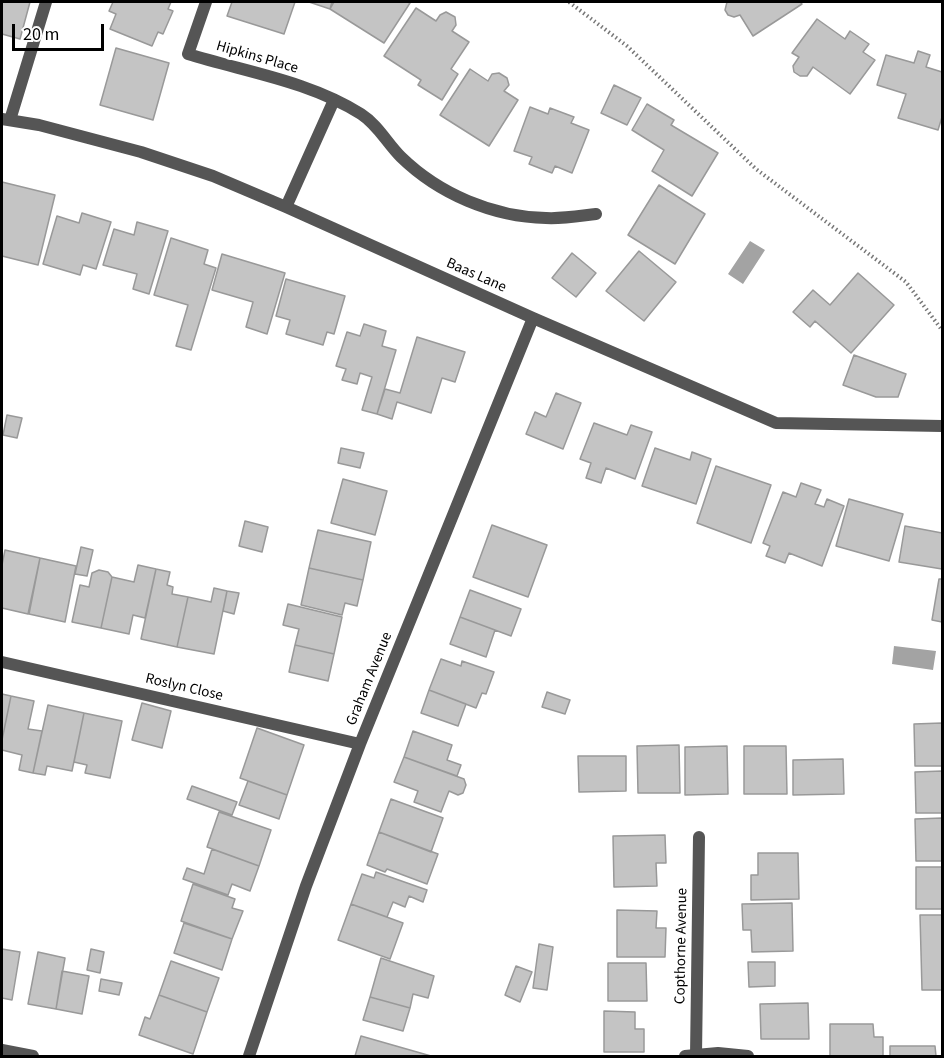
<!DOCTYPE html>
<html>
<head>
<meta charset="utf-8">
<style>
	body { margin:0 }
	#map { position:relative; width:944px; height:1058px; overflow:hidden; background:#fff; font-family:"Source Sans 3",sans-serif }
	canvas { display:block }
	.frame { position:absolute; inset:0; border:3px solid #000; pointer-events:none }
	.scale { position:absolute; left:12px; top:24px; width:92px; height:27px; box-sizing:border-box; border:3px solid #000; border-top:0; padding-left:8px; font-size:18px; line-height:21px; white-space:nowrap; color:#000; -webkit-text-stroke:4px #fff; paint-order:stroke }
</style>
</head>
<body>
<div id="map">
<canvas width="944" height="1058"></canvas>
<div class="frame"></div>
<div class="scale">20 m</div>
</div>
<script>
const context = document.querySelector('canvas').getContext('2d');
context.lineJoin = 'round';
function fillPath(path, color) { context.fillStyle = color; context.fill(path, 'evenodd'); }
function strokePath(path, color, width, dash) { context.strokeStyle = color; context.lineWidth = width; context.lineCap = dash ? 'butt' : 'round'; context.setLineDash(dash || []); context.stroke(path); }
function label(font, color, halo, rows, align = 'center') {
  context.font = font + ' "Source Sans 3",sans-serif'; context.lineWidth = 6; context.setLineDash([]); context.textBaseline = 'middle'; context.strokeStyle = halo; context.fillStyle = color; for (const [text, x, y, turn = 0] of rows) {
    context.save(); context.translate(x, y); context.rotate((+turn || 0) * Math.PI / 180); context.textAlign = isNaN(turn) ? turn : align; if (halo) context.strokeText(text, 0, 0); context.fillText(text, 0, 0); context.restore();
  }
}
const water = new Path2D(`
	M750 241 765 250 743 284 728 274Z
	M894 646 936 651 933 670 892 664Z`);
const building = new Path2D(`
	M2 2H30L20 39 2 34Z
	M113 2H171L168 9 173 11 163 34 158 32 152 46 110 29 116 14 109 11Z
	M232 2H295L284 34 227 16Z
	M309 2H332L330 9Z
	M334 2H407L410 3 384 43 330 9Z
	M727 2H800L802 4 753 36 740 15 734 17 728 15 725 10Z
	M416 8 436 21 440 15 446 12 455 17 456 25 452 31 469 42 451 69 458 74 442 100 418 85 421 80 384 56Z
	M817 19 845 39 850 31 869 44 863 52 875 60 850 94 813 67 807 76H800L794 72 793 66 799 57 792 53Z
	M116 48 169 63 153 120 100 105Z
	M918 51 930 55 926 67 942 72V117L938 130 898 118 906 94 877 85 886 55 914 63Z
	M470 69 488 81 492 74 499 73 507 78 509 85 504 91 518 100 489 146 440 115Z
	M614 85 641 98 627 125 601 113Z
	M647 104 674 120 671 125 718 153 692 196 652 171 664 150 632 130Z
	M530 107 548 114 550 108 574 117 571 123 589 130 572 173 555 166 552 173 529 164 532 157 514 151Z
	M2 182 55 195 38 265 2 256Z
	M659 185 705 214 675 264 628 235Z
	M82 213 111 222 96 269 83 265 80 275 43 264 57 216 79 223Z
	M137 222 168 231 149 294 133 289 137 274 103 265 114 229 134 235Z
	M171 238 208 250 204 264 216 268 191 350 176 346 188 305 154 295Z
	M639 251 676 282 644 321 606 291Z
	M572 253 596 273 576 297 552 278Z
	M222 254 285 273 267 334 246 327 253 302 212 290Z
	M858 273 894 305 851 353 815 321 810 327 793 312 813 290 830 305Z
	M286 279 345 296 334 334 327 332 323 345 286 334 290 320 276 316Z
	M364 324 386 331 382 346 396 350 377 414 362 410 372 377 360 373 357 384 342 380 346 369 336 366 347 332 360 336Z
	M417 337 465 352 455 382 442 378 431 413 397 402 392 419 377 414 385 389 400 393Z
	M854 355 906 374 898 397H876L843 385Z
	M556 393 581 403 563 449 526 434 535 412 546 417Z
	M7 415 22 418 17 438 3 435Z
	M594 423 627 435 631 425 652 432 635 479 606 468 601 483 586 478 591 463 580 459Z
	M341 448 364 453 360 468 338 463Z
	M655 448 690 460 692 452 711 459 696 504 642 486Z
	M716 466 771 485 751 543 697 523Z
	M343 479 387 491 375 535 331 523Z
	M801 483 821 490 815 504 824 507 827 499 844 506 822 566 789 553 785 563 766 556 770 546 763 543 783 492 796 497Z
	M849 499 903 514 889 561 836 546Z
	M245 521 268 527 262 552 239 546Z
	M492 525 547 545 528 597 473 577Z
	M905 526 942 533V569L899 562Z
	M318 530 371 542 363 580 309 568Z
	M81 547 93 550 87 576 75 574Z
	M5 550 40 558 28 614 2 608V565Z
	M40 558 76 566 65 622 29 614Z
	M138 565 156 569 145 618 133 615 129 634 101 628 112 577 134 582Z
	M309 568 363 580 357 606 345 603 342 615 301 605Z
	M156 569 170 572 167 585 173 587 172 594 188 597 177 647 141 639Z
	M99 570 108 572 112 577 101 628 72 622 80 585 89 587 92 573Z
	M939 579H942V622L932 620Z
	M214 588 227 591 214 654 177 647 188 597 211 602Z
	M470 590 521 609 511 636 460 617Z
	M227 591 239 593 234 614 223 611Z
	M288 604 342 617 334 654 295 645 299 629 283 625Z
	M460 617 495 630 486 657 450 644Z
	M295 645 334 654 328 681 289 672Z
	M441 659 461 666 462 661 494 672 486 694 482 693 476 708 429 690Z
	M429 690 466 704 458 726 421 713Z
	M547 692 570 700 565 714 542 707Z
	M2 694 11 696 2 740Z
	M11 696 34 701 28 729 42 731 33 773 19 770 22 755 2 750V740Z
	M142 703 171 711 162 748 132 740Z
	M48 705 84 713 72 771 47 766 45 775 33 773Z
	M84 713 122 721 110 778 85 773 87 765 74 762Z
	M942 723V766H915L914 724Z
	M257 728 304 745 287 795 240 778Z
	M413 731 452 745 447 760 461 765 457 776 404 757Z
	M679 745 680 793H638L637 746Z
	M727 746 728 794 685 795V747Z
	M744 746H786L787 794H744Z
	M578 756H626V791L579 792Z
	M404 757 464 779 466 785 463 793 458 795 449 791 441 812 414 802 418 791 394 782Z
	M843 759 844 794 793 795V760Z
	M942 771V813H916L915 772Z
	M248 781 287 795 279 819 239 805Z
	M192 786 237 802 232 815 187 799Z
	M391 799 443 818 431 852 379 832Z
	M219 812 271 830 259 866 207 847Z
	M942 818V861H916L915 819Z
	M379 832 438 854 427 884 387 869 385 872 367 865Z
	M665 835 666 863H656L657 886 614 887 613 836Z
	M212 849 259 866 250 891 232 884 228 895 183 879 187 868 204 874Z
	M758 853H798L799 899 751 900V875H758Z
	M916 867H942V909H916Z
	M376 872 427 890 423 902 409 896 405 907 393 902 387 917 351 904 362 874 374 878Z
	M193 884 235 899 232 908 243 911 232 939 181 921Z
	M792 903 793 951 752 952 751 930H743L742 904Z
	M351 904 403 923 390 959 338 940Z
	M617 910 657 911 656 928H666L665 957H617Z
	M920 915H942V990H922Z
	M184 923 232 939 222 970 174 953Z
	M539 944 553 947 547 990 533 988Z
	M2 949 20 952 12 1000 2 998Z
	M91 949 104 952 100 973 87 970Z
	M38 952 65 958 56 1009 28 1004Z
	M381 958 434 976 428 998 413 994 410 1008 370 997Z
	M171 961 219 978 207 1012 159 995Z
	M748 962H775V986L749 987Z
	M608 963H646L647 1001H608Z
	M516 966 532 972 520 1002 505 995Z
	M62 971 89 976 82 1014 56 1009Z
	M101 979 122 983 119 995 99 991Z
	M159 995 207 1012 193 1054 139 1035 145 1017 150 1019Z
	M370 997 410 1008 403 1031 363 1020Z
	M808 1003 809 1039H761L760 1004Z
	M604 1011 635 1012V1029H644V1052H604Z
	M830 1024H873L874 1037H883V1056H830Z
	M361 1036 431 1056H355Z
	M890 1046H935L936 1056H890Z`);
const path = new Path2D(`
	M569 2 627 46 756 169 906 282 942 330`);
const service = new Path2D(`
	M10 120 46 2`);
const minor = new Path2D(`
	M206 2 188 54C246 72 309 81 361 114 378 125 387 143 401 157 439 194 493 217 546 218 562 219 579 216 596 214
	M2 119 39 125 141 152 213 176 286 207 533 318 776 423 942 426
	M286 207 334 100
	M2 662 360 744
	M2 1050 33 1056
	M696 1055 699 837
	M249 1056 306 886 360 744 533 318
	M685 1056 718 1053 748 1056`);
const streetNames = [
	["Hipkins Place",257,58,16],
	["Baas Lane",476,276,24],
	["Graham Avenue",370,679,-68],
	["Roslyn Close",184,688,13],
	["Copthorne Avenue",682,946,-89]
];
fillPath(water, '#a3a3a3');
fillPath(building, '#c4c4c4');
strokePath(building, '#999', 1.5);
strokePath(path, '#777', 4, [1.5, 3]);
strokePath(service, '#555', 12);
strokePath(minor, '#555', 12);
label('15px', '#000', '#fff', streetNames);
</script>
</body>
</html>
